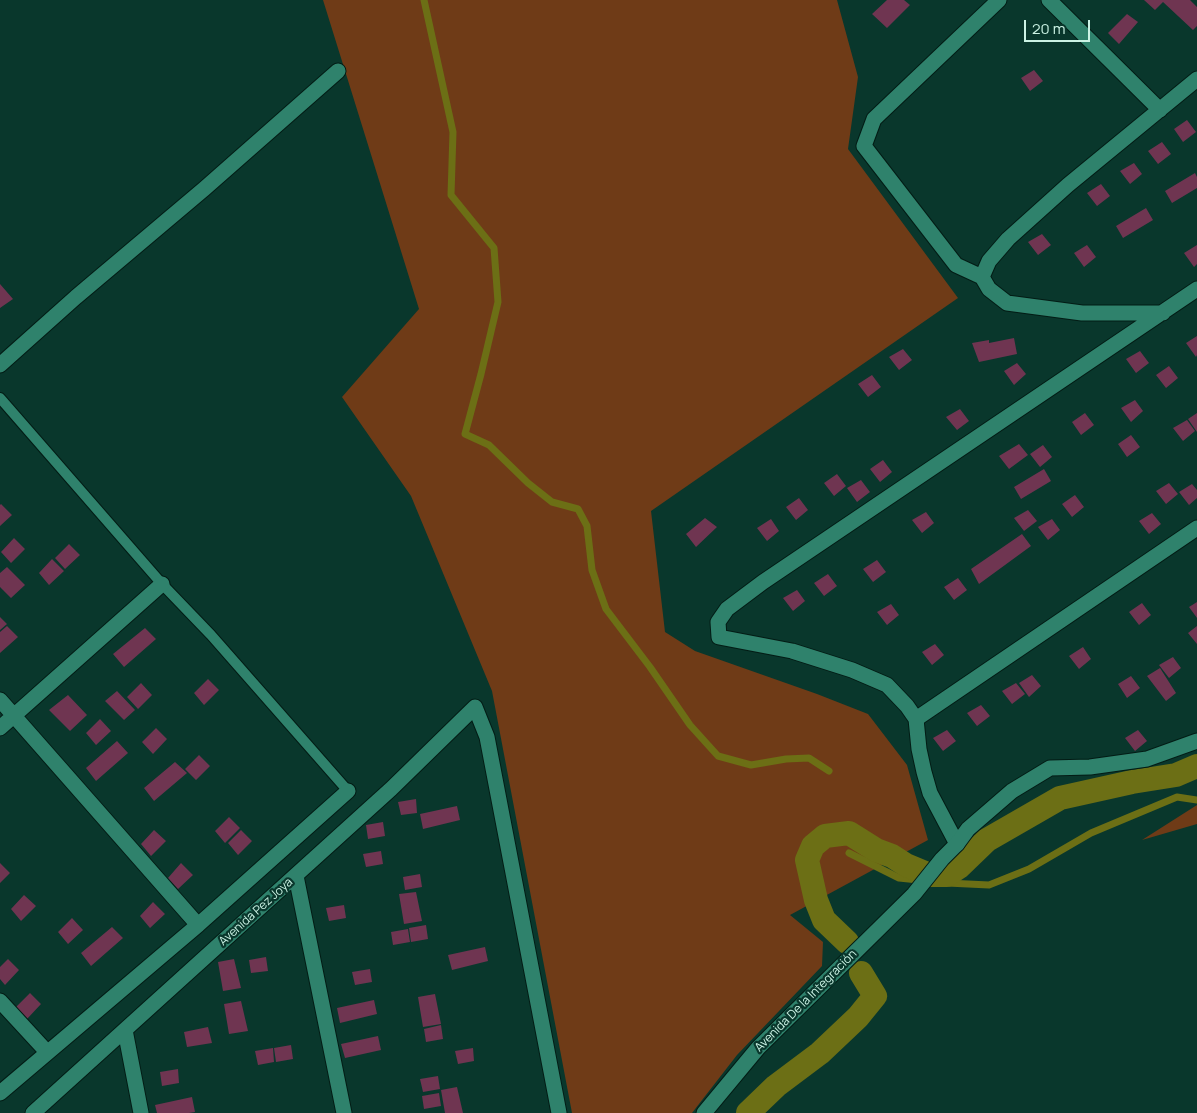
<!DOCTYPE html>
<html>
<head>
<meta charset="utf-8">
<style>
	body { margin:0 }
	#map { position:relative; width:1197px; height:1113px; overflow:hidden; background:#09372c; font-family:Manrope,sans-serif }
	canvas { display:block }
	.scale { position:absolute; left:1024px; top:20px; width:66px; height:22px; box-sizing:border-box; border:2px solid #ccf3e5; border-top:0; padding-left:6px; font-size:15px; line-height:18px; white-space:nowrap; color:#ccf3e5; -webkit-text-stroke:4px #09372c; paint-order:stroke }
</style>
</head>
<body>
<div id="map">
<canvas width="1197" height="1113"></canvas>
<div class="scale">20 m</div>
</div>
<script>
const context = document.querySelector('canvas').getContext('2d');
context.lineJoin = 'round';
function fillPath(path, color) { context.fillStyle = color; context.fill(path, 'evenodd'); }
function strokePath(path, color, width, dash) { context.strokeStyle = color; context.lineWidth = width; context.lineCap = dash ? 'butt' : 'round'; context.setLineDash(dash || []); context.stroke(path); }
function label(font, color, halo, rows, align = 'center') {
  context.font = font + ' Manrope,sans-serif'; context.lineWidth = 4.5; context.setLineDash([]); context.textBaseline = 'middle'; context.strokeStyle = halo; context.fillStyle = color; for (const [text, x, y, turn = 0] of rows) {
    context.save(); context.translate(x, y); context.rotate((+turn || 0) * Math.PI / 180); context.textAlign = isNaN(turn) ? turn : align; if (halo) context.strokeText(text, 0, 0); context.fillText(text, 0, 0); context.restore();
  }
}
const green = new Path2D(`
	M323 0H837L858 77 848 149 958 298 651 511 665 632 695 651 817 694 868 714 907 765 928 840 790 915 823 942 822 966 737 1055 692 1113H572L492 691 411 496 342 397 419 309Z
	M1197 805V824L1142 840Z`);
const stream = new Path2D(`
	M424 0 453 132 451 195 494 248 498 302 481 374 465 434 489 445 528 483 552 502 578 509 587 526 592 570 606 609 650 667 690 725 718 756 751 765 786 759 809 758 829 771
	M849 853 899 878 947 883 989 885 1029 869 1091 833 1177 797 1197 800`);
const canal = new Path2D(`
	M847 942 824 920 816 900 807 860 813 846 825 836 849 833 876 850 892 856 906 865 930 875H947L959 867 987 840 1060 798 1132 782 1176 775 1197 766
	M748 1113 776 1086 820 1053 858 1017 875 996 861 973`);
const building = new Path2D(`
	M887 0H904L910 5 887 28 872 14Z
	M1144 0H1190L1197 7V26L1193 30 1163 2 1155 10Z
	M1127 14 1138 22 1119 44 1108 33Z
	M1034 70 1043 81 1030 91 1021 78Z
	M1187 120 1196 132 1183 142 1174 129Z
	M1162 142 1171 154 1158 164 1148 151Z
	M1134 163 1142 174 1130 184 1120 171Z
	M1195 173 1197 177V188L1172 203 1165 191Z
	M1101 184 1110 196 1097 206 1087 193Z
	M1146 208 1153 220 1123 238 1116 226Z
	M1042 234 1051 245 1038 255 1028 242Z
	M1087 245 1096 257 1084 267 1074 253Z
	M1197 245V264L1194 267 1184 253Z
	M0 284 13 299 0 308Z
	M1197 336V355L1196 357 1186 343Z
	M1014 338 1017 354 979 362 972 343 989 340V343Z
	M903 349 912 360 899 370 889 357Z
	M1140 351 1149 363 1136 373 1126 359Z
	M1017 363 1026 374 1014 385 1004 371Z
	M1169 366 1178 378 1166 388 1156 375Z
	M872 375 881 387 868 397 858 384Z
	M1135 400 1143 411 1131 422 1121 408Z
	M960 409 969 421 957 430 946 417Z
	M1085 413 1094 425 1081 435 1072 422Z
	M1197 413V432L1188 419Z
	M1187 420 1195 431 1183 441 1173 428Z
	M1131 435 1140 447 1127 457 1118 444Z
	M1019 444 1028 455 1009 469 999 456Z
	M1043 445 1052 457 1040 467 1030 454Z
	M883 460 892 472 880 482 870 469Z
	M1044 469 1051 481 1021 499 1014 487Z
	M837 474 846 486 834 496 824 483Z
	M861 480 870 492 857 502 847 488Z
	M1169 483 1178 494 1166 504 1156 491Z
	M1192 484 1197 490V498L1189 505 1179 492Z
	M1075 495 1084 507 1072 517 1062 504Z
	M799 498 808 510 796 520 786 507Z
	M1 504 12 515 0 526V505Z
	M1028 510 1037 521 1024 531 1014 518Z
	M926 512 934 523 922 533 912 520Z
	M1152 513 1161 524 1149 534 1139 521Z
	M705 518 717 527 696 547 686 534Z
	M771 519 779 531 767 541 757 528Z
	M1052 519 1060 530 1048 540 1038 527Z
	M1022 534 1031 546 979 584 971 569Z
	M14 538 25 549 11 563 1 552Z
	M69 544 80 555 65 569 55 558Z
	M52 559 64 571 49 585 39 573Z
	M877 560 886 572 873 582 863 569Z
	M7 567 25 585 11 598 0 587V573Z
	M828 574 837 586 824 596 814 583Z
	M958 578 967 590 954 600 944 587Z
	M797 590 805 601 793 611 783 598Z
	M1197 602V618L1189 607Z
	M1142 603 1151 615 1139 625 1129 612Z
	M891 604 899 615 887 625 877 612Z
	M0 617 7 624 0 630Z
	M7 626 18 637 0 653V632Z
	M1197 626V644L1188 633Z
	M145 628 156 639 124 667 113 654Z
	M935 644 944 655 932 665 922 652Z
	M1083 647 1091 659 1079 669 1069 656Z
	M1173 657 1181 668 1169 678 1159 665Z
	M1160 668 1176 693 1166 701 1147 676Z
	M1032 675 1041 686 1029 697 1019 683Z
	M1131 676 1140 688 1127 698 1118 684Z
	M208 679 219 690 204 705 194 693Z
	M141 683 152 695 138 709 127 697Z
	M1016 683 1025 694 1012 704 1002 691Z
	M117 691 135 710 124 720 105 701Z
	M68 695 87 715 70 731 49 710Z
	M981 705 990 716 977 726 967 713Z
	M100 719 111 731 96 745 86 733Z
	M156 728 167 739 153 754 142 742Z
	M947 730 956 741 943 751 933 738Z
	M1138 730 1147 741 1135 751 1125 738Z
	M117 741 128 753 96 781 86 768Z
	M199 755 210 766 196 780 185 769Z
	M175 762 187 773 154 801 144 788Z
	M416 799 417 813 401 815 398 802Z
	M457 806 460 820 423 829 420 814Z
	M229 817 240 828 225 843 215 831Z
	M383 822 385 836 368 839 366 825Z
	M154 830 166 841 151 856 141 844Z
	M241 830 252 841 238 855 228 843Z
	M381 851 383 864 366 867 363 854Z
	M0 863 10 873 0 883Z
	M181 863 193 875 178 889 168 878Z
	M420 874 422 887 405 890 403 877Z
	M416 892 422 921 404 924 399 894Z
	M24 895 36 906 21 921 11 909Z
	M153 902 165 914 150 928 140 916Z
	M344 905 346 918 329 921 326 908Z
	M72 918 83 930 68 944 58 932Z
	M426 925 428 939 411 942 409 928Z
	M112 927 123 938 91 966 81 953Z
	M408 929 410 942 393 945 391 932Z
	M485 947 488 961 452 970 448 955Z
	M266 957 268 971 251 973 249 960Z
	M8 959 19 970 5 985 0 979V967Z
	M234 959 241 988 223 991 218 962Z
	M370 969 372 982 355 985 352 972Z
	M30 993 41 1004 27 1019 16 1007Z
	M435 994 441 1024 423 1027 418 997Z
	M374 1000 377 1014 340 1023 337 1008Z
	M241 1001 248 1031 229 1034 224 1004Z
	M441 1025 443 1039 426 1042 424 1029Z
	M208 1027 212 1043 187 1047 184 1032Z
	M378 1036 381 1050 345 1058 341 1044Z
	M291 1045 293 1059 276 1062 274 1048Z
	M273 1048 274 1062 258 1065 255 1051Z
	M473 1048 474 1061 458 1064 455 1051Z
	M178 1069 179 1083 162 1086 160 1072Z
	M438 1076 440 1089 423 1092 420 1079Z
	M457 1087 463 1113H445L441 1090Z
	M439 1093 441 1106 424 1109 422 1096Z
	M192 1097 195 1112 189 1113H157L155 1105Z`);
const lane = new Path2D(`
	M0 398 162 584 211 635 348 791`);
const street = new Path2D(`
	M1049 0 1160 110
	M982 277 956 265 864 146 874 119 999 0
	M1163 313H1082L1007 303 989 289 982 277 989 261 1008 239 1068 185 1197 79
	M0 365 76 297 204 189 338 71
	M0 700 198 925
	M916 719 1197 528
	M0 728 162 584
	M957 844 930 793 924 772 919 749 916 719 907 706 887 685 852 670 792 651 719 637 718 622 727 609 763 582 1197 289
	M296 876 344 1113
	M0 1001 47 1052
	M125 1030 141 1113
	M0 1093 198 925 348 791
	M33 1113 391 789 475 707 487 737 559 1113`);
const secondary = new Path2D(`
	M704 1113 758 1048 914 894 942 859 957 844 968 829 1012 791 1050 768 1090 767 1147 759 1197 741`);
const streetNames = [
	["Avenida Pez Joya",256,912,-42],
	["Avenida De la Integración",806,1001,-45]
];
fillPath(green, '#6f3b17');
strokePath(stream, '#6c6f15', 7);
strokePath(canal, '#6c6f15', 24);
fillPath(building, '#6f3551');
strokePath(lane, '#031c15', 12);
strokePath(street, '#031c15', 17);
strokePath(secondary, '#031c15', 17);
strokePath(lane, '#2f826c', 10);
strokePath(street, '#2f826c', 15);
strokePath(secondary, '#2f826c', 15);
label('12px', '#ccf3e5', '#09372c', streetNames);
</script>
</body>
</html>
